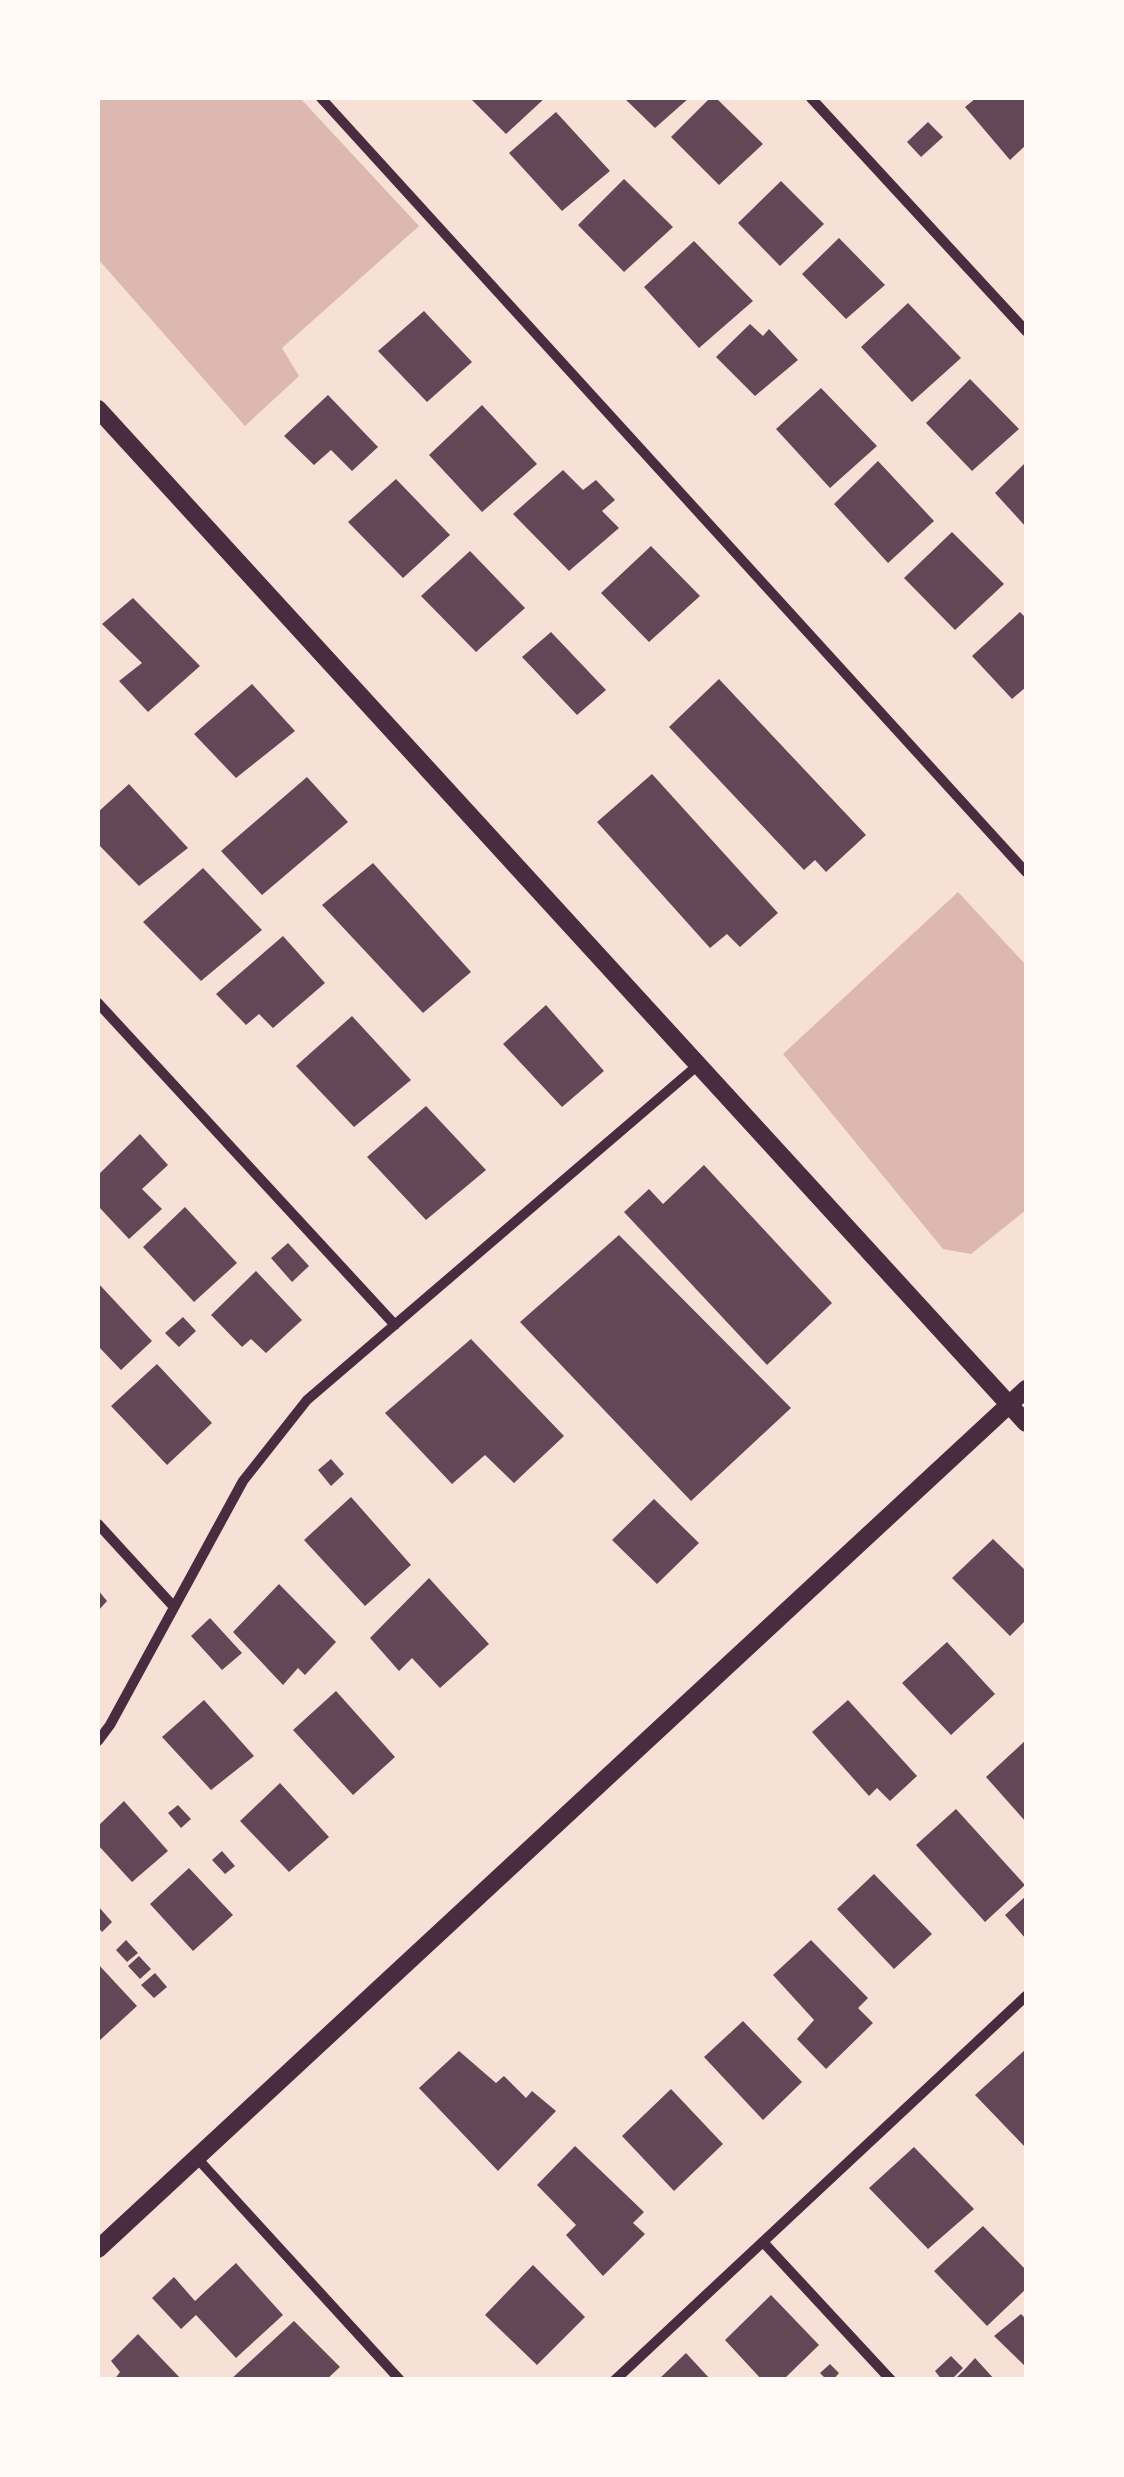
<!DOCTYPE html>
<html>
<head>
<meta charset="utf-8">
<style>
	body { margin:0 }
	#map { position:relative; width:1124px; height:2477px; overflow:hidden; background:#f7e1d7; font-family:Poppins,sans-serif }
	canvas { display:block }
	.frame { position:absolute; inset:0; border:100px solid #fffaf5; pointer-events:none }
</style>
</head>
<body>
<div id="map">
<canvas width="1124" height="2477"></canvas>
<div class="frame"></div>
</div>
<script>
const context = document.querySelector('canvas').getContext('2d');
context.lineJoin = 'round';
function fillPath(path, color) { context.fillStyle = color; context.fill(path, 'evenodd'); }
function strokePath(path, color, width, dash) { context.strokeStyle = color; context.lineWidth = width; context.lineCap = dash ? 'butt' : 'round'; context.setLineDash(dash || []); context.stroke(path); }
const water = new Path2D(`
	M98 98H300L419 226 282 348 299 376 245 426 98 259Z
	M958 892 1026 965V1210L971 1254 943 1249 783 1054Z`);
const building = new Path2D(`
	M470 98H545L506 134Z
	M624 98H689L655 128Z
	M710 98H716L763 144 719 185 671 137Z
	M976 98H1026V145L1010 160 965 107Z
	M556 112 610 171 562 211 509 153Z
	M928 122 943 137 921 157 907 142Z
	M624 179 673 227 624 272 578 225Z
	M781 181 824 224 780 266 738 223Z
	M839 238 885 285 846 319 802 274Z
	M694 241 753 301 699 348 644 287Z
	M908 303 961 358 912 402 861 347Z
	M424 311 472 362 427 402 378 351Z
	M750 324 763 336 769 329 798 360 755 396 716 357Z
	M970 379 1019 429 972 471 926 423Z
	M821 388 877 446 830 488 776 429Z
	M328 395 378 447 352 471 331 450 314 465 284 436Z
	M482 405 537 464 482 512 429 455Z
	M878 461 934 521 888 563 834 504Z
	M1026 462V527L995 493Z
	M563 470 583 490 596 480 615 500 602 511 619 528 569 571 513 514Z
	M396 479 450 535 403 578 348 522Z
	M952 532 1004 584 955 630 904 578Z
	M651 546 700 596 649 642 601 593Z
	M470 551 525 608 476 652 421 596Z
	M133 598 200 666 148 712 119 681 142 663 102 624Z
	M1020 612 1026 618V687L1012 699 972 656Z
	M551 632 606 690 577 715 522 657Z
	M719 679 866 835 826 872 815 860 804 870 669 727Z
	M252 684 295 731 236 778 194 734Z
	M652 774 778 913 740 947 727 934 710 948 597 822Z
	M307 777 348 822 262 895 221 851Z
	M129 784 188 848 139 886 98 844V812Z
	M373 863 471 972 423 1013 322 905Z
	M203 868 262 930 201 981 143 922Z
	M283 936 325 983 273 1028 259 1014 246 1025 216 994Z
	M546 1005 604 1071 562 1107 503 1044Z
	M352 1016 411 1080 354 1127 296 1066Z
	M426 1106 486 1170 426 1220 367 1157Z
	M140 1134 168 1165 142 1189 162 1209 129 1239 98 1206V1175Z
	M704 1165 832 1303 767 1365 624 1212 649 1189 663 1204Z
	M185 1207 237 1263 194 1302 143 1247Z
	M619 1235 791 1408 691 1501 520 1322Z
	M288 1243 309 1266 292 1282 271 1258Z
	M256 1271 302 1320 266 1353 251 1339 242 1347 211 1315Z
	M98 1283 152 1341 121 1370 98 1346Z
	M183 1317 196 1331 179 1347 165 1333Z
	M471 1339 564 1436 514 1483 485 1455 452 1484 385 1413Z
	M157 1364 212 1423 167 1465 111 1406Z
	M331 1459 344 1474 331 1486 318 1470Z
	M351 1497 411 1565 365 1606 304 1540Z
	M654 1499 699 1543 657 1584 612 1540Z
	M993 1539 1026 1571V1620L1010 1636 952 1578Z
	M429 1578 489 1644 440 1688 412 1658 399 1671 370 1638Z
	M279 1584 336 1642 305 1675 298 1668 283 1685 233 1632Z
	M98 1590 107 1601 98 1611Z
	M210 1618 242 1653 222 1670 191 1636Z
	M947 1642 995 1694 951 1735 902 1683Z
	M336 1691 395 1757 353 1795 293 1730Z
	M204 1700 254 1756 211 1790 162 1737Z
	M848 1700 917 1776 890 1801 877 1788 869 1796 812 1732Z
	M1026 1740V1822L986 1777Z
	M280 1783 329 1837 289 1872 240 1821Z
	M124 1801 168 1851 132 1882 98 1845V1826Z
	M178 1805 191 1819 181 1828 168 1813Z
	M956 1809 1025 1885 985 1922 916 1845Z
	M222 1851 235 1866 225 1874 212 1860Z
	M189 1868 233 1915 193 1951 150 1904Z
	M874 1874 932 1934 894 1969 837 1909Z
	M1026 1896V1939L1005 1915Z
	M98 1906 112 1922 102 1932 98 1927Z
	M126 1940 138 1953 127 1962 116 1950Z
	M811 1940 868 1998 858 2008 873 2023 826 2069 797 2039 814 2020 773 1975Z
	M139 1956 151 1969 140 1979 128 1966Z
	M98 1964 137 2006 99 2041 98 2039Z
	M155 1973 167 1987 154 1998 141 1985Z
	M743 2021 802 2082 763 2120 704 2057Z
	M1026 2049V2148L975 2095Z
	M459 2051 496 2083 504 2076 526 2098 532 2091 556 2111 498 2171 419 2088Z
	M671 2089 723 2144 674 2191 622 2136Z
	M575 2146 644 2212 633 2223 645 2234 603 2276 566 2235 576 2225 537 2185Z
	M914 2147 974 2209 928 2249 869 2188Z
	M983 2226 1026 2270V2289L987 2326 934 2271Z
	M236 2263 283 2315 236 2358 196 2315 181 2329 152 2298 174 2277 195 2301Z
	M533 2265 585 2317 537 2365 485 2315Z
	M771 2295 819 2345 783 2380H762L725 2340Z
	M1021 2314 1026 2319V2367L994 2336Z
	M294 2321 340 2367 326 2380H230Z
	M138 2334 182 2380H114L120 2372 111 2361Z
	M686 2353 711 2380H658Z
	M951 2356 963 2368 951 2380H942L935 2371Z
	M975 2358 995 2380H954L966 2368Z
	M830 2364 839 2373 833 2380H827L820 2373Z`);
const minor = new Path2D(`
	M321 98 1026 872
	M811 98 1026 331
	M98 1003 395 1325
	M98 1524 174 1607
	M98 1741 110 1725 243 1481 307 1400 698 1065
	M196 2157 400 2380
	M763 2242 891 2380
	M615 2380 1026 1996`);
const tertiary = new Path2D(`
	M98 409 1026 1423
	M98 2249 1026 1389`);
fillPath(water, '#dcb8b0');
fillPath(building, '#644757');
strokePath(minor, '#4a2c40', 10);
strokePath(tertiary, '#4a2c40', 18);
</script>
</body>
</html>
